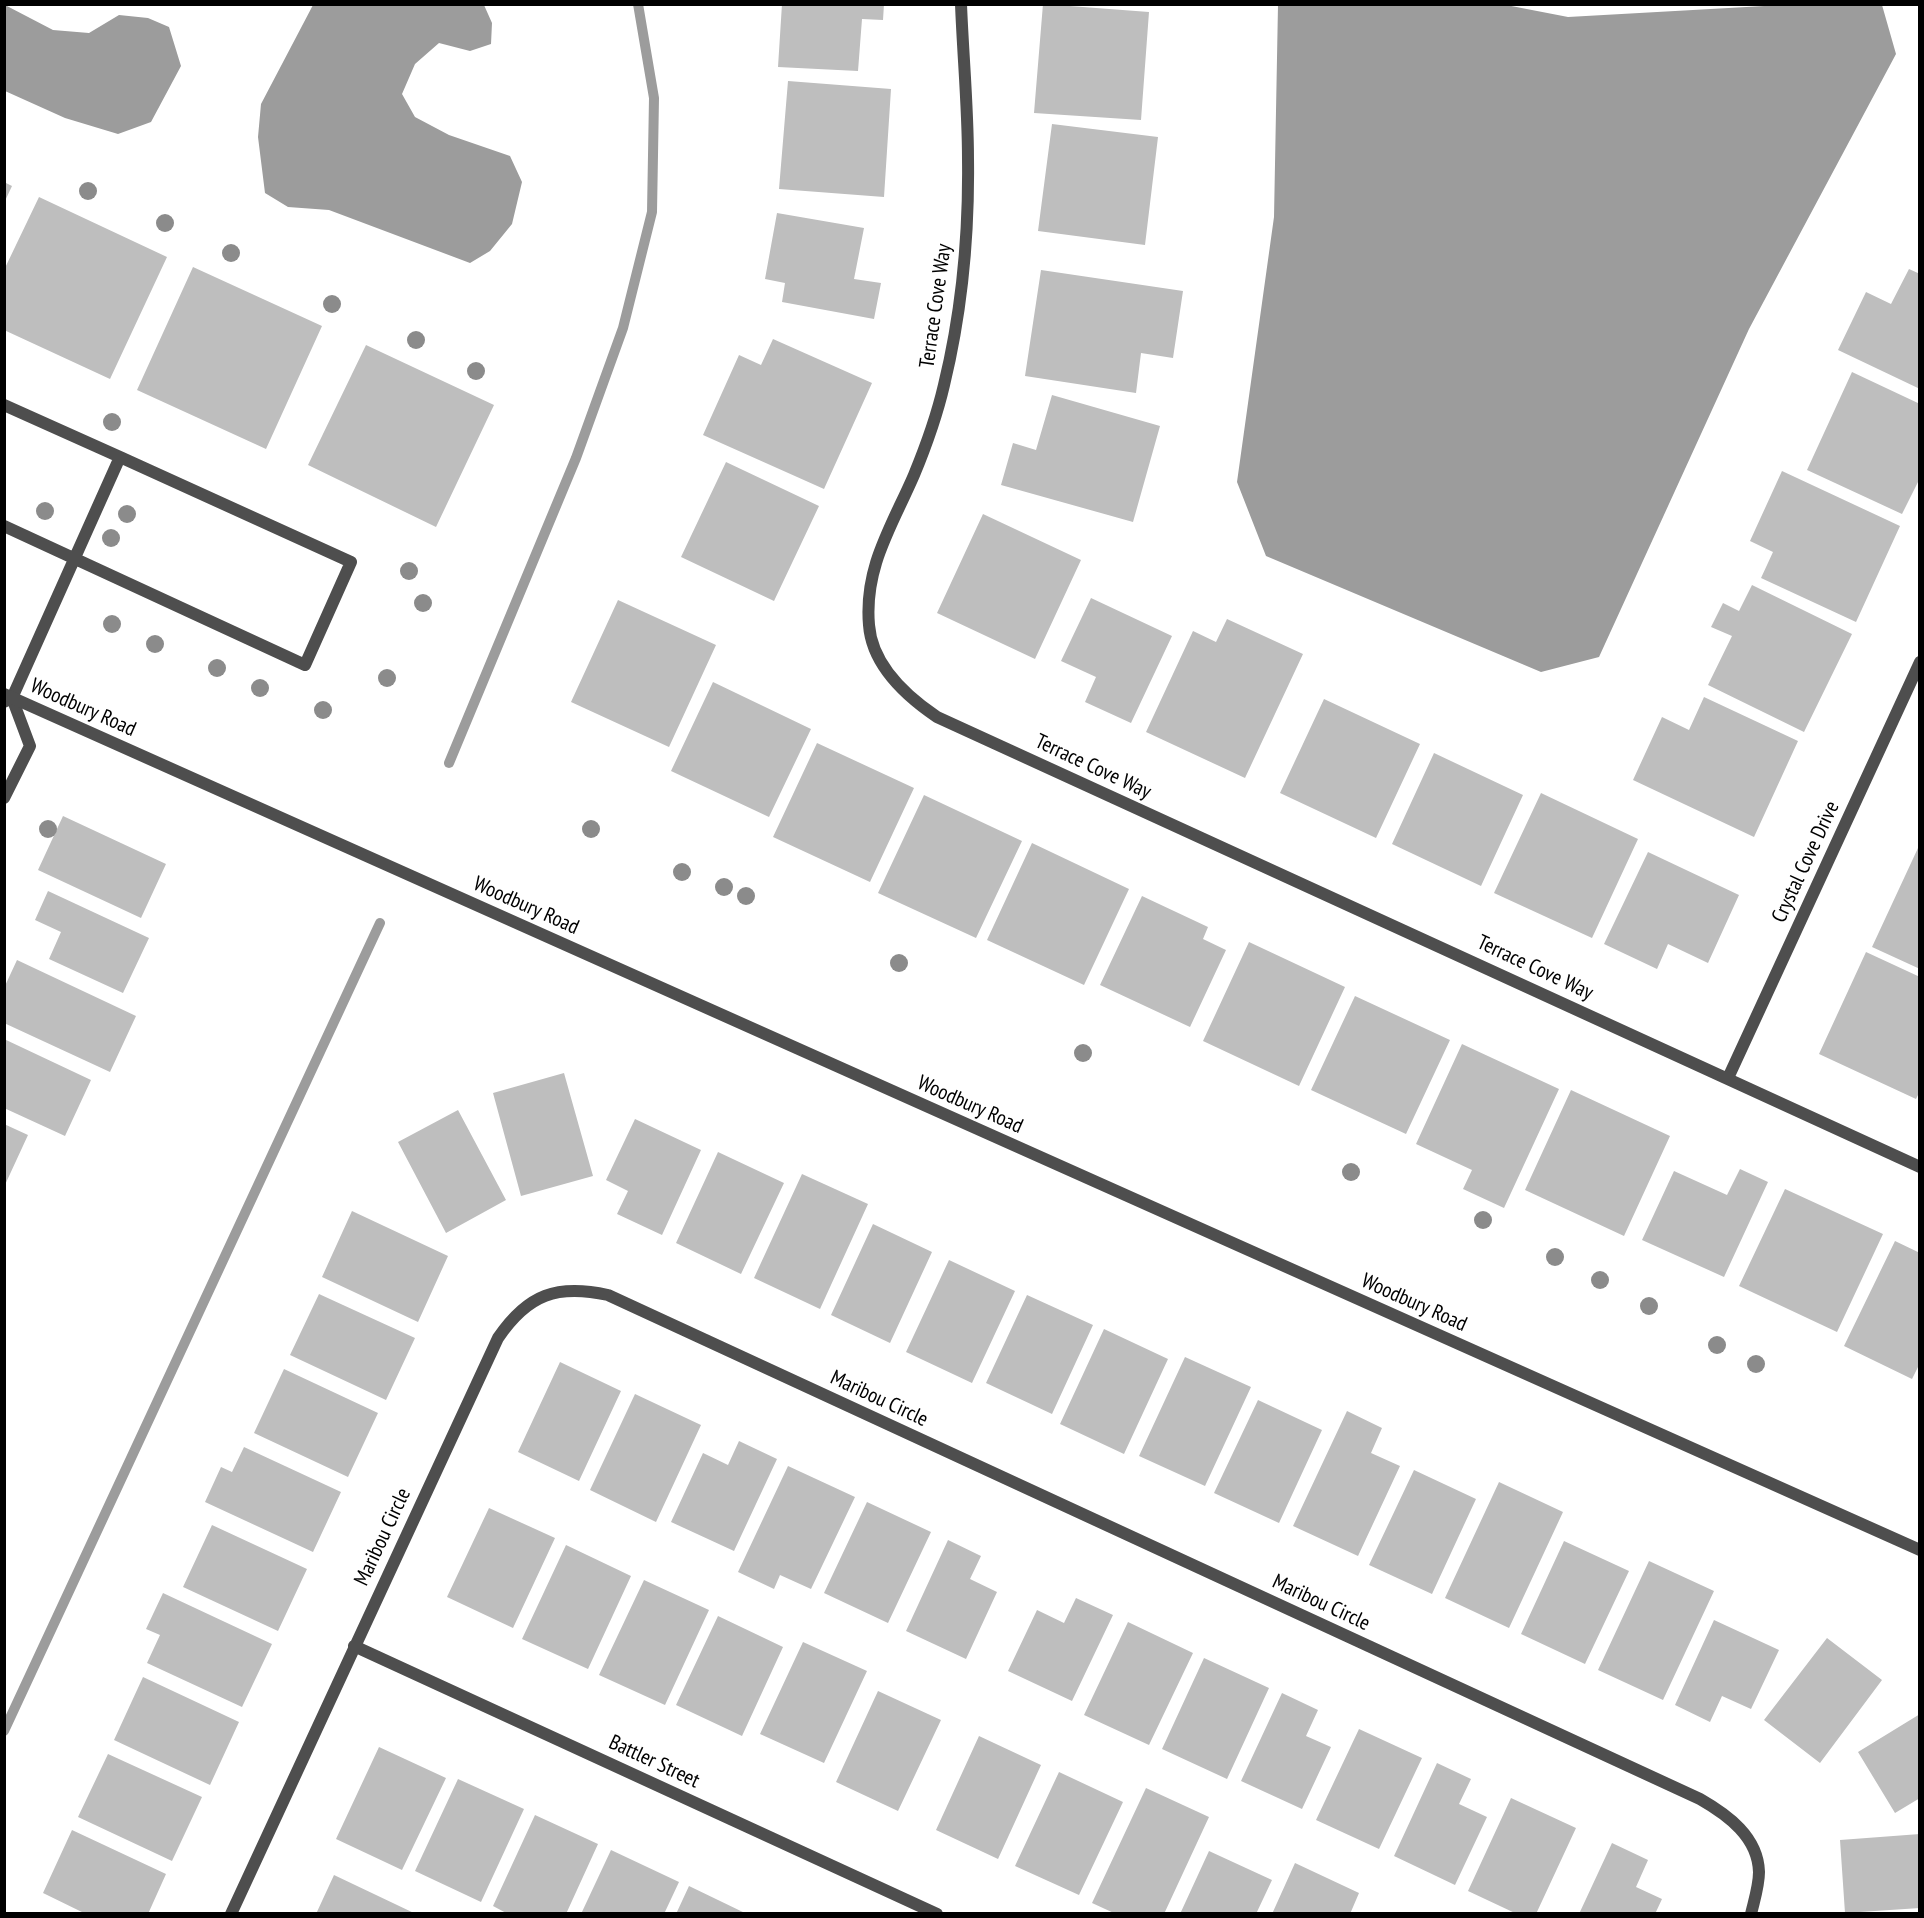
<!DOCTYPE html>
<html>
<head>
<meta charset="utf-8">
<style>
	body { margin:0 }
	#map { position:relative; width:1924px; height:1918px; overflow:hidden; background:#fff; font-family:"PT Sans Narrow",sans-serif }
	canvas { display:block }
	.frame { position:absolute; inset:0; border:6px solid #000; pointer-events:none }
</style>
</head>
<body>
<div id="map">
<canvas width="1924" height="1918"></canvas>
<div class="frame"></div>
</div>
<script>
const context = document.querySelector('canvas').getContext('2d');
context.lineJoin = 'round';
function fillPath(path, color) { context.fillStyle = color; context.fill(path, 'evenodd'); }
function strokePath(path, color, width, dash) { context.strokeStyle = color; context.lineWidth = width; context.lineCap = dash ? 'butt' : 'round'; context.setLineDash(dash || []); context.stroke(path); }
function label(font, color, halo, rows, align = 'center') {
  context.font = font + ' "PT Sans Narrow",sans-serif'; context.lineWidth = 4.5; context.setLineDash([]); context.textBaseline = 'middle'; context.strokeStyle = halo; context.fillStyle = color; for (const [text, x, y, turn = 0] of rows) {
    context.save(); context.translate(x, y); context.rotate((+turn || 0) * Math.PI / 180); context.textAlign = isNaN(turn) ? turn : align; if (halo) context.strokeText(text, 0, 0); context.fillText(text, 0, 0); context.restore();
  }
}
const water = new Path2D(`
	M1501 4 1568 17 1782 5H1882L1896 54 1749 329 1599 657 1541 672 1266 556 1237 482 1274 217 1278 5Z
	M5 5 53 30 89 33 119 15 148 18 169 27 181 66 151 122 118 134 65 118 5 91Z
	M313 5H484L492 23 491 44 470 51 439 43 415 64 402 94 415 117 449 135 510 156 522 182 512 224 490 251 470 263 329 210 288 207 265 193 258 137 261 104Z`);
const stream = new Path2D(`
	M449 763 576 458 623 328 652 212 654 98 638 4
	M4 1731 380 923`);
const building = new Path2D(`
	M782 4H884L883 20 862 19 858 71 778 67Z
	M1043 4 1149 12 1141 120 1034 113Z
	M788 81 891 89 884 197 779 189Z
	M1052 124 1158 137 1145 245 1038 231Z
	M4 182 12 186 4 203Z
	M39 197 167 257 110 379 4 330V270Z
	M777 213 864 228 854 279 881 283 874 319 782 302 785 283 765 279Z
	M193 267 322 326 266 449 137 390Z
	M1909 269 1920 274V389L1838 350 1866 292 1891 304Z
	M1041 270 1183 291 1173 358 1141 353 1136 393 1025 376Z
	M773 339 872 383 824 489 703 435 739 355 761 365Z
	M366 345 494 405 436 527 308 465Z
	M1852 372 1920 404V478L1902 514 1807 470Z
	M1052 395 1160 426 1133 522 1001 485 1013 443 1036 450Z
	M726 462 819 506 774 601 681 557Z
	M1782 471 1900 526 1856 622 1761 578 1773 552 1750 541Z
	M983 514 1081 560 1035 659 937 613Z
	M1752 585 1852 634 1804 732 1708 685 1732 636 1711 627 1723 603 1739 611Z
	M1091 598 1172 636 1131 723 1085 702 1096 677 1061 661Z
	M618 600 716 645 669 747 571 702Z
	M1227 619 1303 654 1245 778 1146 732 1193 631 1216 642Z
	M713 682 811 729 769 817 671 771Z
	M1704 697 1798 741 1754 837 1633 780 1662 717 1689 730Z
	M1324 699 1420 744 1376 838 1280 793Z
	M817 743 914 788 870 882 773 837Z
	M1434 753 1523 795 1481 886 1392 844Z
	M1541 793 1638 839 1592 938 1494 893Z
	M924 795 1022 841 976 938 878 893Z
	M63 816 166 864 141 918 38 870Z
	M1032 843 1129 889 1084 985 987 940Z
	M1918 848 1920 849V969L1872 947Z
	M1648 852 1739 895 1708 963 1668 944 1657 969 1604 944Z
	M48 891 149 938 123 993 49 959 61 932 35 920Z
	M1142 896 1208 927 1203 939 1226 950 1190 1027 1100 985Z
	M1249 942 1345 987 1299 1086 1203 1041Z
	M1866 952 1920 977V1091L1916 1099 1819 1054Z
	M17 960 136 1016 110 1072 4 1023V988Z
	M1355 996 1450 1040 1406 1134 1311 1090Z
	M4 1039 91 1080 65 1136 4 1108Z
	M1462 1044 1559 1089 1504 1208 1463 1189 1472 1170 1416 1144Z
	M564 1073 593 1176 521 1196 493 1093Z
	M1571 1090 1670 1136 1624 1236 1525 1190Z
	M458 1110 506 1200 446 1233 398 1142Z
	M635 1119 701 1150 662 1235 617 1214 628 1191 606 1180Z
	M4 1124 28 1135 4 1187Z
	M718 1152 784 1183 741 1274 676 1243Z
	M1740 1169 1768 1182 1724 1277 1642 1240 1674 1171 1727 1195Z
	M802 1174 868 1204 820 1309 754 1278Z
	M1785 1189 1883 1234 1837 1332 1739 1286Z
	M352 1211 448 1256 418 1322 322 1277Z
	M873 1224 932 1252 890 1343 831 1315Z
	M1895 1241 1920 1253V1368L1918 1367 1912 1379 1844 1346Z
	M949 1260 1015 1291 972 1383 906 1352Z
	M319 1294 415 1338 386 1400 290 1355Z
	M1027 1295 1093 1325 1052 1414 986 1383Z
	M1104 1329 1168 1359 1124 1454 1060 1424Z
	M1185 1357 1251 1387 1205 1486 1139 1456Z
	M560 1362 621 1391 579 1481 518 1452Z
	M284 1369 378 1413 348 1477 254 1433Z
	M635 1394 701 1425 656 1522 590 1490Z
	M1258 1400 1322 1430 1279 1523 1214 1493Z
	M1347 1411 1382 1428 1371 1453 1400 1466 1358 1556 1293 1526Z
	M739 1441 777 1459 734 1551 671 1522 703 1453 728 1465Z
	M244 1447 341 1492 313 1552 205 1502 221 1467 232 1472Z
	M788 1466 855 1497 811 1589 780 1575 774 1589 738 1572Z
	M1414 1470 1476 1499 1432 1594 1369 1565Z
	M1499 1482 1563 1512 1509 1628 1445 1598Z
	M867 1502 931 1532 888 1623 824 1593Z
	M489 1508 555 1538 513 1628 447 1597Z
	M212 1525 307 1569 278 1631 183 1587Z
	M948 1540 981 1556 970 1579 997 1592 966 1659 906 1631Z
	M1564 1541 1629 1571 1585 1664 1521 1634Z
	M566 1545 631 1576 588 1669 522 1639Z
	M1649 1561 1714 1591 1663 1700 1598 1670Z
	M644 1580 709 1610 665 1705 599 1675Z
	M163 1593 272 1644 242 1707 147 1663 160 1635 146 1629Z
	M1076 1598 1113 1615 1072 1701 1008 1671 1037 1610 1064 1623Z
	M718 1616 783 1647 742 1736 676 1705Z
	M1714 1620 1779 1650 1751 1709 1722 1696 1710 1722 1675 1705Z
	M1128 1622 1193 1653 1149 1745 1084 1715Z
	M1827 1638 1882 1680 1820 1763 1764 1720Z
	M803 1642 867 1671 824 1763 760 1734Z
	M1204 1658 1269 1688 1227 1779 1162 1749Z
	M143 1677 239 1722 210 1785 114 1740Z
	M878 1691 941 1720 898 1811 836 1782Z
	M1282 1693 1318 1710 1306 1736 1331 1747 1302 1809 1241 1781Z
	M1920 1714V1798L1895 1813 1858 1752Z
	M1359 1729 1422 1758 1379 1849 1316 1820Z
	M979 1736 1041 1765 998 1859 936 1830Z
	M379 1747 446 1778 402 1870 336 1839Z
	M108 1754 202 1797 172 1861 78 1817Z
	M1437 1763 1471 1779 1459 1804 1487 1817 1455 1885 1394 1856Z
	M1059 1772 1123 1802 1079 1895 1015 1866Z
	M458 1779 524 1809 481 1902 415 1871Z
	M1146 1788 1209 1817 1164 1914H1116L1092 1903Z
	M1511 1798 1576 1828 1536 1914H1517L1468 1891Z
	M535 1815 598 1844 566 1914H508L493 1906Z
	M72 1830 166 1874 148 1914H86L43 1893Z
	M1920 1834V1908L1845 1913 1840 1840Z
	M1612 1843 1648 1860 1636 1887 1662 1899 1655 1914H1579Z
	M611 1850 679 1882 664 1914H581Z
	M1209 1851 1272 1880 1256 1914H1180Z
	M1295 1863 1359 1893 1350 1914H1272Z
	M334 1875 416 1914H316Z
	M689 1886 747 1914H676Z`);
const service = new Path2D(`
	M4 405 120 457 12 698
	M4 526 305 665 351 562 120 457`);
const minor = new Path2D(`
	M961 4C963 56 968 108 968 159 969 234 962 311 944 385 937 415 926 446 914 475 892 526 864 567 869 625 872 666 906 696 937 717L1920 1167
	M4 702 12 698 30 746 4 798
	M1728 1078 1920 662
	M354 1646 937 1914
	M231 1914 498 1338C528 1294 557 1284 608 1295L1700 1799C1728 1815 1758 1837 1759 1872 1759 1886 1754 1901 1751 1914`);
const tertiary = new Path2D(`
	M4 694 1920 1550`);
const trees = [
	[88,191],
	[165,223],
	[231,253],
	[332,304],
	[416,340],
	[476,371],
	[112,422],
	[45,511],
	[127,514],
	[111,538],
	[409,571],
	[423,603],
	[112,624],
	[155,644],
	[217,668],
	[387,678],
	[260,688],
	[323,710],
	[48,829],
	[591,829],
	[682,872],
	[724,887],
	[746,896],
	[899,963],
	[1083,1053],
	[1351,1172],
	[1483,1220],
	[1555,1257],
	[1600,1280],
	[1649,1306],
	[1717,1345],
	[1756,1364]
];
const streetNames = [
	["Terrace Cove Way",936,306,-82],
	["Woodbury Road",83,708,24],
	["Terrace Cove Way",1093,767,25],
	["Crystal Cove Drive",1806,862,-65],
	["Woodbury Road",526,906,24],
	["Terrace Cove Way",1535,968,25],
	["Woodbury Road",970,1105,24],
	["Woodbury Road",1414,1303,24],
	["Maribou Circle",879,1399,25],
	["Maribou Circle",383,1537,-65],
	["Maribou Circle",1321,1603,25],
	["Battler Street",654,1762,25]
];
fillPath(water, '#9c9c9c');
strokePath(stream, '#9c9c9c', 10);
fillPath(building, '#bebebe');
strokePath(service, '#4e4e4e', 12);
strokePath(minor, '#4e4e4e', 12);
strokePath(tertiary, '#4e4e4e', 12);
context.fillStyle = '#8b8b8b';
for (const [x, y] of trees) { context.beginPath(); context.arc(x, y, 9, 0, 2 * Math.PI); context.fill(); }
label('21px', '#000', '#fff', streetNames);
</script>
</body>
</html>
